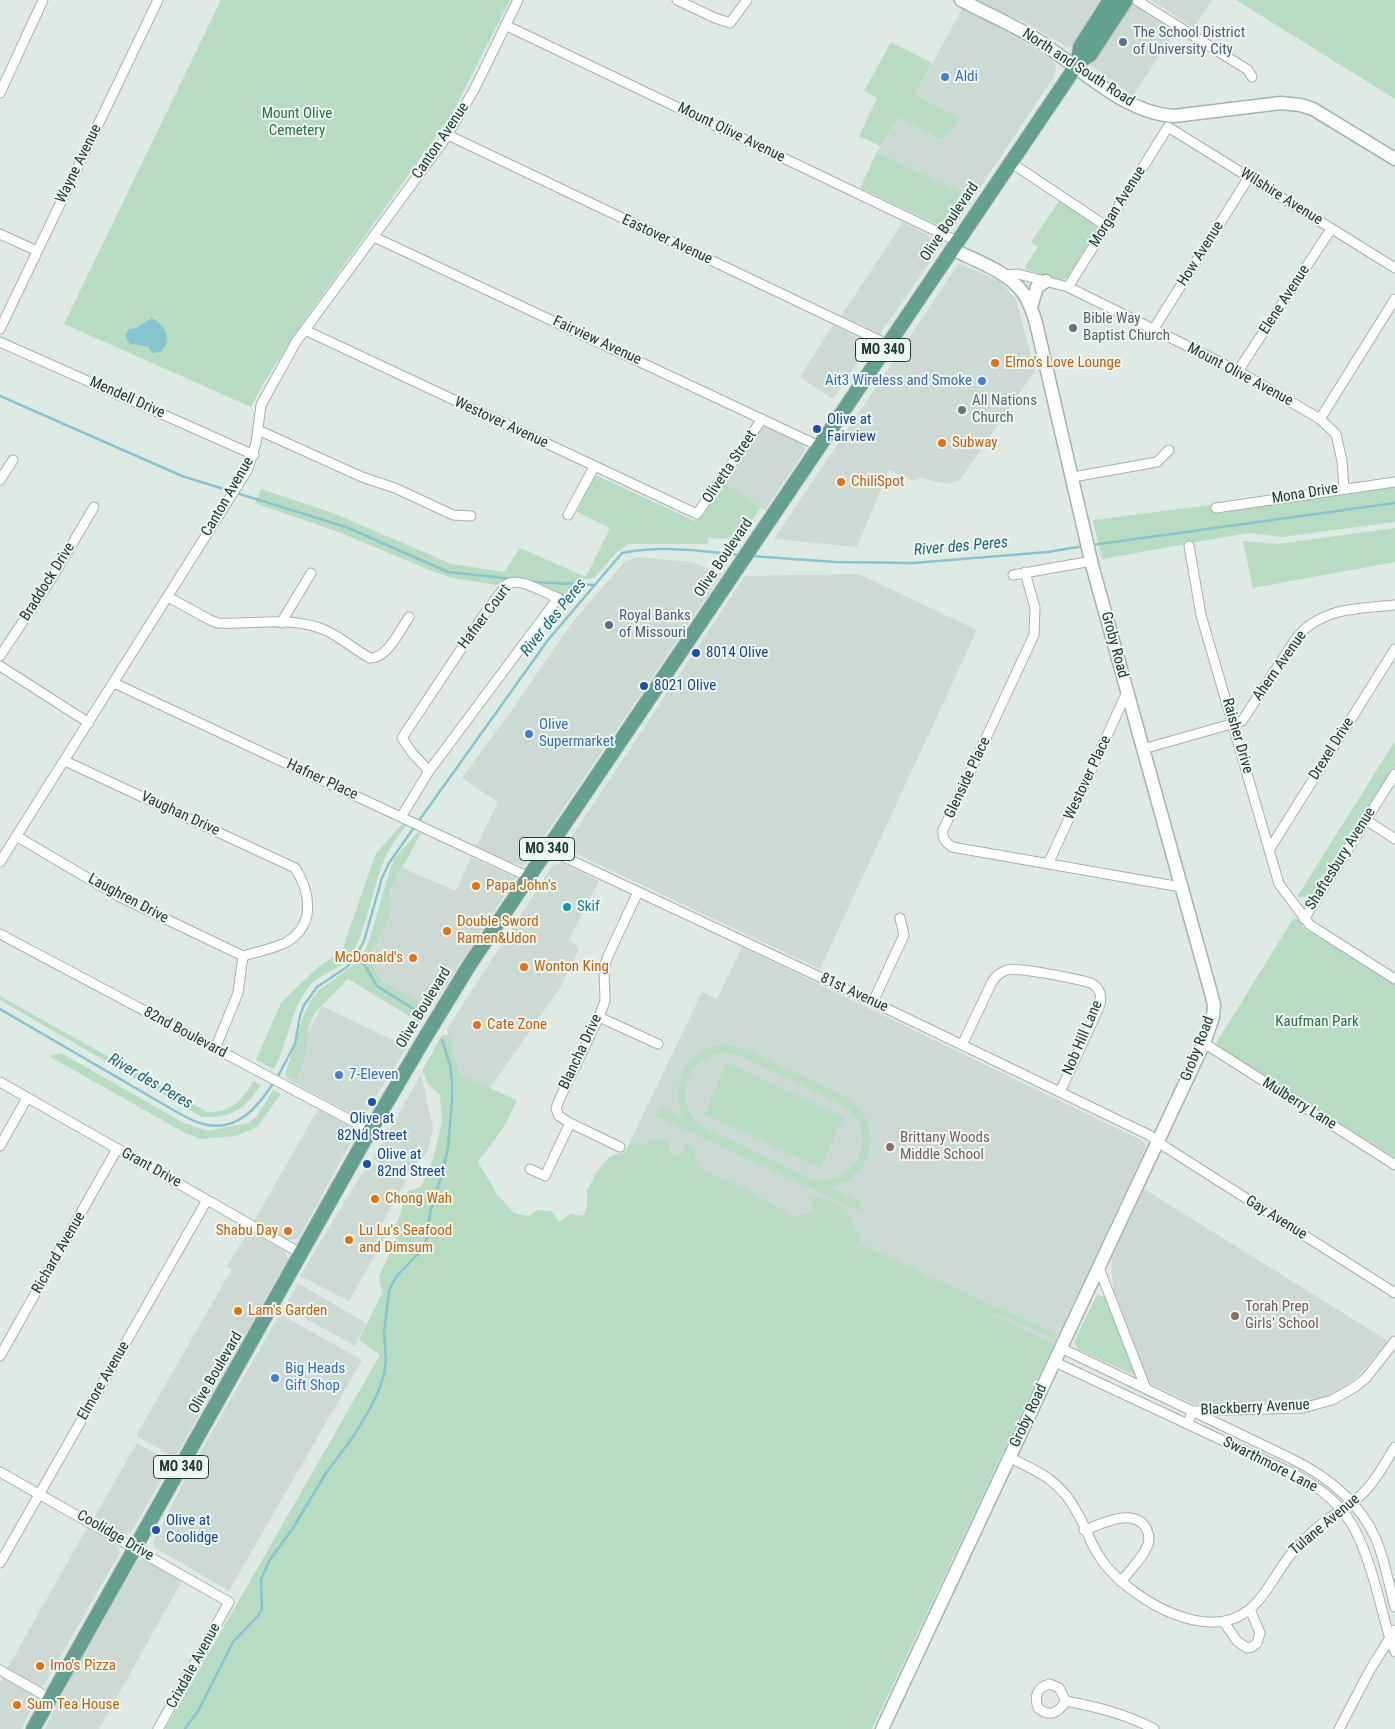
<!DOCTYPE html>
<html>
<head>
<meta charset="utf-8">
<style>
	body { margin:0 }
	canvas { display:block; background:#dfeae5 }
</style>
</head>
<body>
<canvas width="1395" height="1729"></canvas>
<script>
const context = document.querySelector('canvas').getContext('2d');
context.lineJoin = 'round';
function fillPath(path, color) { context.fillStyle = color; context.fill(path, 'evenodd'); }
function strokePath(path, color, width, dash) { context.strokeStyle = color; context.lineWidth = width; context.lineCap = dash ? 'butt' : 'round'; context.setLineDash(dash || []); context.stroke(path); }
function label(font, color, halo, rows, align = 'center') {
  context.font = font + ' "Roboto Condensed",sans-serif'; context.lineWidth = 4; context.setLineDash([]); context.textBaseline = 'middle'; context.strokeStyle = halo; context.fillStyle = color; for (const [text, x, y, turn = 0] of rows) {
    context.save(); context.translate(x, y); context.rotate((+turn || 0) * Math.PI / 180); context.textAlign = isNaN(turn) ? turn : align; if (halo) context.strokeText(text, 0, 0); context.fillText(text, 0, 0); context.restore();
  }
}
const built = new Path2D(`
	M972 0H1105L1075 45 1071 47H1067L1024 22Z
	M1151 0H1212L1194 28Z
	M1132 5 1137 6 1175 32 1133 96 1091 65 1092 60 1128 6Z
	M963 7 1051 58 1055 63 1056 68 1055 75 973 198 877 152 899 118 942 140 959 119 915 95Z
	M903 222 943 243 880 334 841 316Z
	M959 263 999 281 1016 299 1035 371 960 480 949 484 919 478 914 481 889 470 857 547 774 539Z
	M833 325 870 344 833 399 800 377Z
	M764 426 802 444 805 448 804 452 765 510 724 483 761 427Z
	M637 557 692 562 722 574 525 865H520L510 862 476 847 498 802 462 778 514 707 571 624 624 562Z
	M859 574 977 630 820 969 570 851 567 848 568 842 745 576Z
	M471 857 516 878 431 1008 381 983 373 968 374 948 398 866 456 891Z
	M562 863 599 881 569 939 579 949 560 988 488 1091 459 1076 447 1029 553 865Z
	M742 947 1141 1140 1146 1144 1145 1149 1054 1344 629 1144 702 992 717 999Z
	M322 1006 407 1047 362 1119 285 1078Z
	M421 1074 433 1127 428 1151 405 1176 373 1159Z
	M318 1109 351 1127 356 1133 298 1239 289 1240 254 1221Z
	M369 1161 406 1181 380 1227 388 1232 349 1301 300 1276Z
	M1144 1189 1388 1341 1357 1377 1341 1389 1324 1397 1306 1401 1200 1405 1193 1404 1153 1385 1149 1382 1114 1291 1111 1266 1112 1258Z
	M249 1230 284 1250 288 1259 176 1456H172L138 1437 137 1434 232 1269 227 1266Z
	M298 1283 366 1323 355 1346 285 1307Z
	M280 1314 362 1360 229 1591 154 1547 153 1542 190 1470Z
	M137 1443 167 1460 170 1462V1465L131 1532 125 1535 94 1518Z
	M87 1528 117 1546 120 1553 45 1683 42 1686 36 1685 7 1669Z
	M138 1560H146L182 1581 99 1729H45L70 1679Z
	M3 1678 29 1692 33 1698 32 1708 21 1729H0V1683Z`);
const green = new Path2D(`
	M221 0H510L452 114 299 328 263 384 251 407 64 324Z
	M1236 0H1395V99Z
	M891 42 932 63 915 95 960 119 942 140 899 118 880 146 859 136 877 98 864 91Z
	M877 152 973 198 953 228H945L860 188Z
	M1059 201 1096 224 1098 228 1068 277 1059 281 1026 269V265L1038 247 1031 242Z
	M596 475 695 521 701 518 724 483 761 507 741 537 732 536 726 539 708 538V544H628L616 553 594 578 578 580C577 591 574 594 564 599L540 585 507 581 496 585 453 578 434 572 341 533 255 503 261 489 333 513 452 564 504 572 520 548 586 577 610 528 577 512 593 477Z
	M1395 486V522L1282 537 1248 533 1102 559 1093 520 1210 505 1214 512Z
	M1395 528V562L1253 588 1243 541 1277 544Z
	M1395 741V766L1317 890C1310 897 1306 898 1297 897Z
	M402 824 406 826C398 836 391 846 385 858 372 889 368 923 353 953 344 970 318 973 308 988 290 1011 288 1043 274 1069L256 1060 281 1003 318 967 342 951 375 855Z
	M418 832 421 833 390 890V915L369 959 382 982 429 1006 419 1022 348 979 315 1013 309 1026 303 1064 296 1080 285 1075 303 1017 310 1001 318 991 352 966 364 953 370 938 391 866 394 859Z
	M1293 919H1297L1306 930 1395 984V1158L1215 1045Z
	M0 996 207 1112C233 1113 241 1100 254 1081L261 1085C246 1108 231 1119 202 1117L0 1000Z
	M442 1035H449L459 1075 517 1100 504 1127 478 1162 497 1194 514 1213 528 1216 538 1210 551 1211 559 1222 571 1214 583 1216 587 1206V1191L597 1171 609 1157 625 1152 629 1144 633 1146 637 1142 646 1145 651 1138 664 1140 670 1145 668 1153 679 1156 686 1142 696 1150 695 1157 698 1168 742 1187 793 1216 811 1213 813 1205 810 1199 816 1197 831 1200 845 1209 863 1245 989 1304 1056 1333 1053 1338 994 1313 993 1315 1054 1344 872 1729H165L380 1355 359 1340 382 1293 379 1276 396 1240V1225L408 1191 421 1187 433 1159 442 1122 440 1095 429 1085 422 1071Z
	M724 1044 747 1050 844 1096C872 1111 881 1149 857 1173 850 1181 840 1184 830 1187L863 1203 859 1211 656 1116 660 1107 683 1118C670 1082 685 1050 724 1044ZM722 1052 743 1057 847 1107C881 1137 854 1190 811 1179L699 1125C673 1098 685 1060 722 1052Z
	M61 1053 184 1123 208 1131 248 1123 257 1116 273 1090 281 1094 257 1127 236 1136 201 1139 185 1133 49 1056Z
	M727 1063 844 1117 820 1168 704 1114Z
	M1097 1295 1105 1296 1135 1373 1134 1375 1079 1350 1075 1345V1340Z`);
const water = new Path2D(`
	M152 318C166 326 173 340 160 352L152 353 148 347 135 344 132 345 127 341 126 334 129 329 136 328Z`);
const stream = new Path2D(`
	M0 396 182 476 346 527 448 572 512 579
	M1092 545 1395 503
	M751 556 835 562 914 563 1047 552 1084 546
	M530 582 594 585
	M418 822 548 640 622 553C661 545 702 551 741 555
	M360 951 363 962 377 986 420 1013
	M0 1009 175 1111C184 1116 194 1122 203 1124 237 1133 258 1107 274 1082
	M277 1078 295 1044 300 1016 304 1005 317 987 347 967 354 959 364 941 382 878 389 863 415 826
	M185 1729 198 1711 233 1642 258 1616 262 1609 261 1580 269 1561 293 1528 326 1473 353 1437 371 1407 378 1392 384 1375 386 1360 384 1333 389 1291 396 1277 418 1254 427 1238 430 1212 443 1171 448 1147 452 1101V1080L450 1065 442 1040`);
const street = new Path2D(`
	M677 0 715 18 730 23 747 0
	M1136 0 1248 70 1252 77
	M505 25 957 241
	M0 93 43 0
	M448 135 887 344
	M1010 162 1106 226
	M0 234 37 251
	M374 237 819 446
	M1004 275 1018 274 1068 287 1238 371 1320 419 1336 434 1342 461 1344 488
	M1068 287 1168 127 1395 268
	M0 329 158 0
	M305 330 697 514 762 419
	M1153 330 1249 177
	M0 342 254 455
	M1238 371 1331 229
	M1320 419 1395 299
	M258 430 362 477 395 488 453 515 471 516
	M1073 477 1157 462 1169 450
	M0 480 13 460
	M1216 508 1395 482
	M568 515 594 467
	M1189 546 1201 615 1279 884 1310 925 1395 979
	M1025 572 1035 608 1034 635 943 830C942 838 945 842 952 847L1181 887
	M1013 575 1092 561
	M168 597 210 620 218 623C253 625 294 615 327 631 342 638 355 650 370 658 387 659 400 630 409 617
	M281 623 311 573
	M0 656 52 578 94 507
	M0 666 89 723
	M114 683 529 877
	M1143 749 1242 721 1297 637C1322 607 1359 609 1395 605
	M65 761 295 868C311 893 316 926 285 943 272 949 256 952 243 956L238 993 215 1049
	M401 817 429 771 558 598C544 593 521 577 507 584L483 616 402 738 413 754 429 771
	M1366 820 1395 839
	M16 836 120 897 243 956
	M549 847 564 857 873 1002 1149 1135 1167 1148 1395 1293
	M1269 850 1395 649
	M0 862 248 469 256 443 261 405 296 342 445 139 474 90 518 0
	M1048 864 1127 692
	M1304 919 1395 774
	M0 934 371 1131
	M873 1002 904 935 900 918
	M599 1017 658 1044
	M1204 1043 1395 1165
	M962 1045 992 982C996 976 1000 972 1007 970 1020 967 1077 979 1091 983 1100 988 1102 995 1100 1005L1060 1092
	M0 1082 302 1254
	M0 1146 27 1098
	M620 1147 570 1123 559 1116 556 1109 559 1100 599 1017 605 1001 604 968 608 956 638 892
	M530 1169 545 1176 570 1123
	M1099 1268 1146 1389
	M1061 1348 1290 1458C1327 1476 1359 1501 1376 1539 1385 1561 1389 1585 1395 1607
	M0 1356 117 1149
	M1055 1362 1294 1474C1311 1483 1327 1493 1340 1508 1368 1539 1378 1599 1390 1639L1395 1652
	M1187 1424 1193 1411 1303 1408 1332 1400 1355 1387 1366 1378 1395 1341
	M1010 1458C1040 1472 1062 1482 1078 1514 1088 1532 1093 1551 1107 1567 1136 1601 1208 1644 1250 1609 1270 1592 1279 1565 1298 1546 1309 1534 1322 1523 1335 1514 1345 1506 1357 1500 1365 1491 1377 1479 1386 1461 1395 1447
	M0 1472 229 1602 158 1729
	M1084 1530C1102 1524 1133 1507 1146 1528 1149 1534 1150 1541 1147 1547 1141 1560 1129 1571 1121 1582
	M0 1563 207 1200
	M1224 1622 1237 1641 1247 1648 1252 1647 1257 1643 1260 1633 1250 1609
	M0 1670 49 1698
	M1050 1684 1059 1688 1066 1701C1058 1713 1050 1718 1038 1708 1034 1696 1037 1687 1050 1684Z
	M1066 1701C1097 1707 1126 1714 1154 1729
	M1339 1729 1370 1670 1395 1630`);
const secondary = new Path2D(`
	M961 0C987 14 1014 25 1039 41 1080 67 1123 113 1174 116L1281 103 1300 105 1313 109 1395 159
	M1031 307 1037 287 1046 281
	M882 1729 1204 1043 1213 1017 1214 1005 1211 993 1092 565 1036 323C1033 313 1030 303 1024 294 1008 271 976 261 952 249`);
const primary = new Path2D(`
	M1078 62 1090 55 1126 0
	M33 1729 364 1141 423 1041 470 964 1070 75 1078 62 1080 47 1110 0`);
const markers = [
	[1123,42,5,"#5c6f8a"],
	[945,77,5,"#3f7fe0"],
	[1073,328,5,"#6b7280"],
	[995,363,5,"#e8710a"],
	[982,381,5,"#3f7fe0"],
	[962,410,5,"#6b7280"],
	[817,429,5,"#1a4fb4"],
	[942,443,5,"#e8710a"],
	[841,482,5,"#e8710a"],
	[609,625,5,"#5c6f8a"],
	[696,653,5,"#1a4fb4"],
	[644,686,5,"#1a4fb4"],
	[529,734,5,"#3f7fe0"],
	[476,886,5,"#e8710a"],
	[567,907,5,"#0f9aa8"],
	[447,931,5,"#e8710a"],
	[413,958,5,"#e8710a"],
	[524,967,5,"#e8710a"],
	[477,1025,5,"#e8710a"],
	[339,1075,5,"#3f7fe0"],
	[372,1102,5,"#1a4fb4"],
	[890,1147,5,"#8d6e63"],
	[367,1164,5,"#1a4fb4"],
	[375,1199,5,"#e8710a"],
	[288,1231,5,"#e8710a"],
	[349,1240,5,"#e8710a"],
	[238,1311,5,"#e8710a"],
	[1235,1316,5,"#8d6e63"],
	[275,1378,5,"#3f7fe0"],
	[156,1530,5,"#1a4fb4"],
	[40,1666,5,"#e8710a"],
	[17,1705,5,"#e8710a"]
];
const shields = [
	[883,350,55],
	[547,849,55],
	[181,1467,55]
];
const shieldNames = [
	["MO 340",883,350],
	["MO 340",547,849],
	["MO 340",181,1467]
];
const serviceNames = [
	["The School District",1133,33],
	["of University City",1133,50],
	["Royal Banks",619,616],
	["of Missouri",619,633]
];
const streetNames = [
	["North and South Road",1078,68,33],
	["Mount Olive Avenue",731,133,26],
	["Canton Avenue",441,141,-56],
	["Wayne Avenue",79,164,-64],
	["Wilshire Avenue",1281,197,32],
	["Morgan Avenue",1118,207,-58],
	["Olive Boulevard",950,222,-56],
	["Eastover Avenue",667,240,25],
	["How Avenue",1201,254,-58],
	["Elene Avenue",1285,300,-57],
	["Fairview Avenue",597,341,25],
	["Mount Olive Avenue",1240,375,28],
	["Mendell Drive",127,398,24],
	["Westover Avenue",501,423,25],
	["Olivetta Street",730,467,-56],
	["Mona Drive",1305,494,-9],
	["Canton Avenue",228,497,-60],
	["Olive Boulevard",724,558,-56],
	["Braddock Drive",48,582,-58],
	["Hafner Court",485,617,-53],
	["Groby Road",1114,645,75],
	["Ahern Avenue",1280,666,-55],
	["Raisher Drive",1237,736,74],
	["Drexel Drive",1332,749,-58],
	["Glenside Place",968,778,-65],
	["Westover Place",1088,778,-65],
	["Hafner Place",322,780,25],
	["Vaughan Drive",180,814,25],
	["Shaftesbury Avenue",1341,859,-58],
	["Laughren Drive",128,899,28],
	["81st Avenue",854,993,25],
	["Olive Boulevard",424,1008,-59],
	["82nd Boulevard",185,1033,28],
	["Nob Hill Lane",1083,1038,-67],
	["Groby Road",1198,1049,-69],
	["Blancha Drive",581,1052,-65],
	["Mulberry Lane",1299,1104,32],
	["Grant Drive",151,1168,29],
	["Gay Avenue",1276,1218,32],
	["Richard Avenue",59,1253,-60],
	["Olive Boulevard",216,1373,-60],
	["Elmore Avenue",104,1381,-60],
	["Blackberry Avenue",1255,1408,-3],
	["Groby Road",1029,1416,-65],
	["Swarthmore Lane",1270,1465,27],
	["Tulane Avenue",1325,1525,-40],
	["Coolidge Drive",115,1536,30],
	["Crixdale Avenue",194,1666,-61]
];
const shopNames = [
	["Aldi",955,77],
	["Ait3 Wireless and Smoke",972,381,"right"],
	["Olive",539,725],
	["Supermarket",539,742],
	["7-Eleven",349,1075],
	["Big Heads",285,1369],
	["Gift Shop",285,1386]
];
const parkNames = [
	["Mount Olive",297,114],
	["Cemetery",297,131],
	["Kaufman Park",1317,1022]
];
const worshipNames = [
	["Bible Way",1083,319],
	["Baptist Church",1083,336],
	["All Nations",972,401],
	["Church",972,418]
];
const foodNames = [
	["Elmo's Love Lounge",1005,363],
	["Subway",952,443],
	["ChiliSpot",851,482],
	["Papa John's",486,886],
	["Double Sword",457,922],
	["Ramen&Udon",457,939],
	["McDonald's",403,958,"right"],
	["Wonton King",534,967],
	["Cate Zone",487,1025],
	["Chong Wah",385,1199],
	["Shabu Day",278,1231,"right"],
	["Lu Lu's Seafood",359,1231],
	["and Dimsum",359,1248],
	["Lam's Garden",248,1311],
	["Imo's Pizza",50,1666],
	["Sum Tea House",27,1705]
];
const transitNames = [
	["Olive at",827,420],
	["Fairview",827,437],
	["8014 Olive",706,653],
	["8021 Olive",654,686],
	["Olive at",372,1119,"center"],
	["82Nd Street",372,1136,"center"],
	["Olive at",377,1155],
	["82nd Street",377,1172],
	["Olive at",166,1521],
	["Coolidge",166,1538]
];
const cultureNames = [
	["Skif",577,907]
];
const educationNames = [
	["Brittany Woods",900,1138],
	["Middle School",900,1155],
	["Torah Prep",1245,1307],
	["Girls' School",1245,1324]
];
const waterNames = [
	["River des Peres",961,547,-5],
	["River des Peres",554,618,-51],
	["River des Peres",150,1082,30]
];
fillPath(built, '#cddad4');
fillPath(green, '#b7dcc1');
fillPath(water, '#86c5d0');
strokePath(stream, '#86c5d0', 2.5);
strokePath(street, '#a2b2ac', 11);
strokePath(secondary, '#9eb6ad', 15);
strokePath(primary, '#bcc4c2', 16);
strokePath(street, '#fff', 9);
strokePath(secondary, '#fff', 12);
strokePath(primary, '#63a08f', 14);
for (const [x, y, r, color] of markers) { const dot = new Path2D(); dot.arc(x, y, r, 0, 2 * Math.PI); context.fillStyle = color; context.fill(dot); strokePath(dot, '#eff7f3', 2); }
for (const [x, y, w] of shields) { const box = new Path2D(); box.roundRect(x - w / 2, y - 11.5, w, 23, 4); context.fillStyle = '#eff7f3'; context.fill(box); strokePath(box, '#203a33', 1); }
label('bold 14px', '#203a33', null, shieldNames);
label('15px', '#4e5e75', '#eff7f3', serviceNames, 'left');
label('15px', '#203a33', '#eff7f3', streetNames);
label('15px', '#366cbe', '#eff7f3', shopNames, 'left');
label('15px', '#2b7045', '#eff7f3', parkNames);
label('15px', '#5b616d', '#eff7f3', worshipNames, 'left');
label('15px', '#c56008', '#eff7f3', foodNames, 'left');
label('15px', '#164399', '#eff7f3', transitNames, 'left');
label('15px', '#0d838f', '#eff7f3', cultureNames, 'left');
label('15px', '#785e54', '#eff7f3', educationNames, 'left');
label('italic 16px', '#1b6775', '#eff7f3', waterNames);
</script>
</body>
</html>
